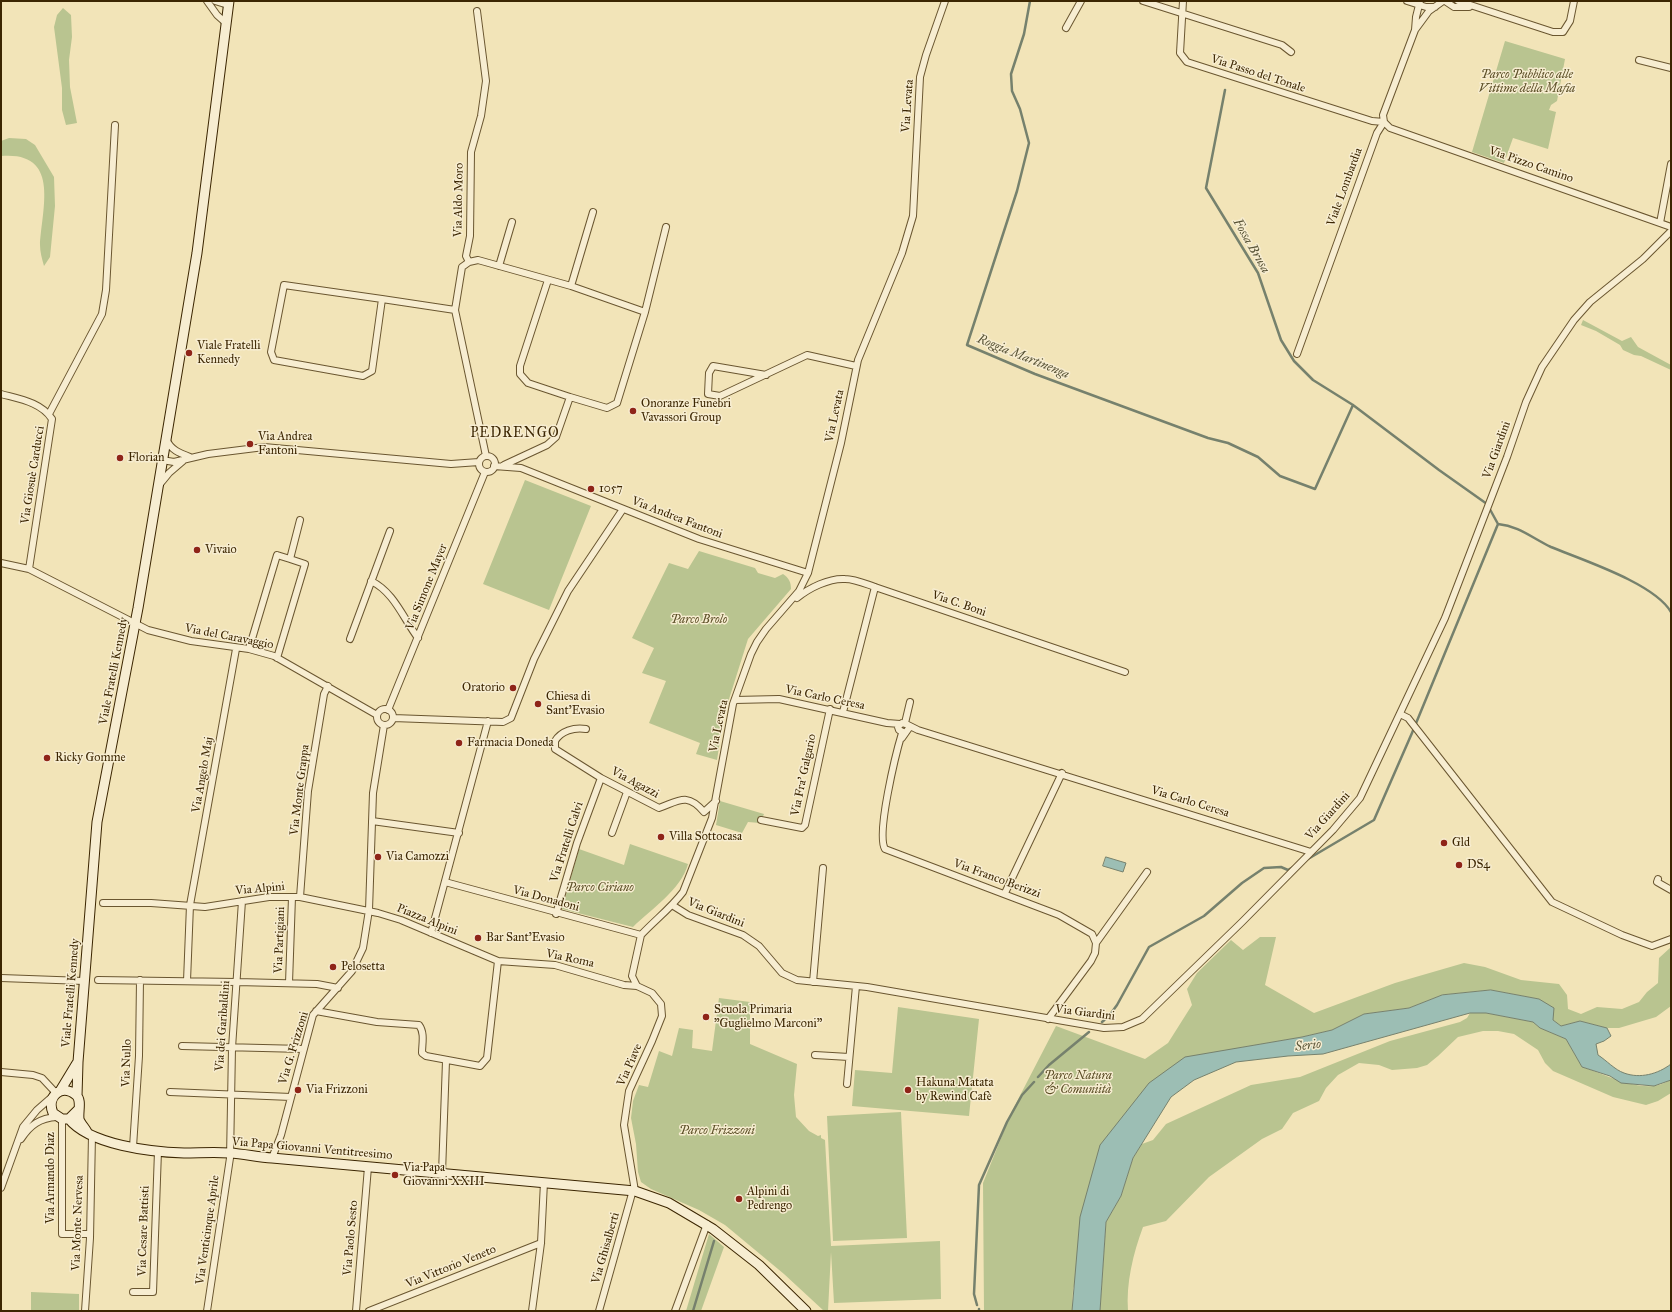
<!DOCTYPE html>
<html>
<head>
<meta charset="utf-8">
<style>
	body { margin:0 }
	#map { position:relative; width:1672px; height:1312px; overflow:hidden; background:#f2e4b8; font-family:"IM FELL Great Primer",serif }
	canvas { display:block }
	.frame { position:absolute; inset:0; border:2px solid #3c2602; pointer-events:none }
</style>
</head>
<body>
<div id="map">
<canvas width="1672" height="1312"></canvas>
<div class="frame"></div>
</div>
<script>
const context = document.querySelector('canvas').getContext('2d');
context.lineJoin = 'round';
function fillPath(path, color) { context.fillStyle = color; context.fill(path, 'evenodd'); }
function strokePath(path, color, width, dash) { context.strokeStyle = color; context.lineWidth = width; context.lineCap = dash ? 'butt' : 'round'; context.setLineDash(dash || []); context.stroke(path); }
function label(font, color, halo, rows, align = 'center') {
  context.font = font + ' "IM FELL Great Primer",serif'; context.lineWidth = 3; context.setLineDash([]); context.textBaseline = 'middle'; context.strokeStyle = halo; context.fillStyle = color; for (const [text, x, y, turn = 0] of rows) {
    context.save(); context.translate(x, y); context.rotate((+turn || 0) * Math.PI / 180); context.textAlign = isNaN(turn) ? turn : align; if (halo) context.strokeText(text, 0, 0); context.fillText(text, 0, 0); context.restore();
  }
}
const green = new Path2D(`
	M63 8 71 15 72 37 69 60 70 87 77 123 66 125 62 110V88L54 27 57 15Z
	M1505 41 1565 59 1557 101 1551 105 1549 110 1556 112 1548 149 1513 138 1504 163 1472 152Z
	M9 138 26 139 35 145 54 177 55 206 50 257 44 266C42 259 40 252 40 245 42 208 61 151 1 156V141Z
	M1583 320 1622 341 1631 337 1638 347 1671 365V370L1641 356 1634 355 1623 350 1620 345 1596 331 1581 325Z
	M525 480 591 506 549 610 483 584Z
	M699 551 755 568 758 573 775 578 783 574C789 578 791 582 791 589L748 639 724 715 717 760 696 754 700 743 649 723 666 681 642 673 654 648 632 638 669 563 688 569Z
	M720 801 764 814 760 823 748 822 742 833 716 825Z
	M630 844 688 864C681 890 651 909 633 927L562 909 579 849 624 865Z
	M1260 937H1276L1265 985 1314 1013 1395 983 1464 963 1485 967 1521 980 1559 984 1567 995 1568 1009 1581 1014 1597 1007 1622 1009 1639 1002 1647 992 1658 983 1659 958 1671 947V1006L1656 1017 1619 1028H1607L1580 1021 1561 1026 1553 1020 1539 999 1491 990 1442 995 1409 1008 1364 1014 1332 1030 1302 1037 1239 1048 1149 1083 1073 1289 1072 1311H984L983 1183 1012 1111 1056 1026 1145 1059 1168 1043 1192 1005 1187 989 1197 973 1231 940 1243 950Z
	M719 998 750 1002V1044L797 1064 794 1095 796 1117 809 1131 818 1136 821 1135V1138L825 1140 831 1246 940 1241 941 1299 834 1303 831 1252 828 1311H824L784 1274 725 1225 699 1210 651 1189 641 1182 638 1172 636 1144 631 1118 633 1101 639 1085 648 1087 659 1051 672 1056 679 1028 693 1030 692 1048 712 1051Z
	M898 1007 979 1019 969 1116 852 1106 855 1070 892 1073Z
	M1470 1013H1486L1533 1022 1540 1028 1566 1039 1582 1067C1605 1074 1629 1088 1653 1086 1659 1086 1666 1082 1671 1080V1093L1658 1101 1646 1105 1613 1097 1553 1071 1545 1063 1538 1050 1514 1034 1498 1031H1483L1458 1037 1438 1056 1427 1065 1417 1068 1392 1070 1379 1065 1359 1063 1338 1075 1326 1088 1319 1101 1293 1113 1282 1129 1262 1139 1209 1177 1166 1221 1143 1227C1133 1254 1126 1283 1128 1311H1100L1106 1222 1121 1196 1133 1158 1142 1144 1153 1140 1166 1124 1251 1085 1300 1077 1390 1041 1460 1022 1467 1018Z
	M901 1112 907 1238 833 1241 827 1116Z
	M709 1234 724 1247 701 1311H686Z
	M31 1292 79 1294V1311H31Z`);
const water = new Path2D(`
	M1106 857 1126 863 1123 872 1103 866Z
	M1491 990 1539 999 1554 1008 1553 1020 1561 1026 1580 1021 1607 1028 1611 1036 1604 1041 1596 1044 1598 1055C1606 1060 1615 1070 1624 1073 1640 1079 1658 1074 1671 1064V1080L1654 1086 1621 1083 1610 1076 1582 1067 1566 1039 1540 1028 1533 1022 1486 1013H1470L1323 1054 1288 1056 1236 1062 1194 1080 1171 1097 1133 1158 1121 1196 1106 1222 1100 1311H1072L1080 1217 1100 1145 1149 1083 1185 1057 1302 1037 1332 1030 1364 1014 1409 1008 1442 995Z`);
const stream = new Path2D(`
	M1030 1 1024 34 1011 74 1012 91 1020 109 1029 143 1017 191 967 345 1035 374 1208 438 1228 443 1258 457 1280 476 1315 489 1353 405
	M1225 90 1206 188 1258 273 1281 340 1294 361 1313 380 1353 405 1439 470 1487 504 1498 524 1412 733 1374 820 1308 859
	M1498 524C1519 526 1532 538 1551 547 1582 560 1654 583 1671 612
	M1102 1022 1109 1016 1117 1005 1149 947 1204 916 1242 883 1264 868 1281 867 1288 870 1293 867
	M1038 1077 1049 1065 1089 1032
	M977 1305 974 1294 979 1185 1007 1122 1022 1095 1034 1082
	M979 1309V1311
	M693 1311 714 1241`);
const street = new Path2D(`
	M207 1 217 15 226 23
	M215 1 228 5
	M1143 1 1282 45 1291 52
	M1183 1 1180 53 1187 62 1372 121 1384 122 1390 128 1671 227
	M1407 1 1426 7H1435
	M1445 1 1454 7H1469
	M1458 1 1553 32H1563L1570 21 1574 1
	M1066 28 1081 1
	M1415 30 1416 17 1420 1
	M1639 60 1671 68
	M1660 223 1671 164
	M469 262 478 260 571 286 645 312 666 227
	M469 262 466 256 470 236 471 152 481 116 486 81 477 11
	M469 262 462 267 455 310 486 456
	M499 266 512 222
	M284 285 382 299 372 371 363 376 274 360 271 352Z
	M571 286 593 212
	M382 299 455 310
	M1297 354 1377 133 1384 122 1383 115 1415 30 1429 11 1443 1
	M766 375 713 366 709 373 708 394 720 396 807 355 856 366
	M1 394C19 399 41 402 52 419L29 569
	M570 397 607 408 617 403 645 312
	M49 414 102 314 106 290 115 125
	M166 439C171 450 179 453 190 457
	M479 464a8 8 0 1 1 16 0a8 8 0 1 1-16 0Z
	M162 460 174 462 208 454 264 447 451 464 479 462
	M504 465 547 445 556 437 570 397 528 383 520 374V366L548 280
	M494 466 521 468 699 539 808 573
	M160 484 169 473 183 461
	M1 563 29 569 148 630 191 641 249 649 274 656 377 715
	M371 581C394 592 403 618 418 638
	M797 598C809 588 829 578 845 579 855 579 866 584 875 587L1125 672
	M350 639 390 531
	M249 649 277 555 290 559
	M277 658 305 564 290 559 300 520
	M735 700 779 699 887 723 900 724
	M377 717a8 8 0 1 1 16 0a8 8 0 1 1-16 0Z
	M388 710 485 472
	M843 712 875 587
	M1400 714 1408 718 1552 902 1622 935 1652 946 1671 939
	M393 718 503 722 511 718 534 659 568 591 623 509
	M905 723 910 702
	M908 725 918 730 1311 852
	M586 729C574 727 561 731 555 741V749L601 778 659 808C679 801 687 792 704 812L716 801
	M902 733C896 753 876 834 885 849L1059 915 1092 934 1096 943 1095 953 1091 961 1048 1019
	M902 738 909 728 908 725 902 723 898 727 899 730 905 733
	M761 820 802 828 805 825 830 709
	M372 821 459 833
	M612 833 627 792
	M1658 879 1657 882 1671 890
	M445 882 641 935
	M1005 893 1062 773
	M300 897 308 791 324 694 328 686
	M103 903H151L205 907 269 897H300L378 913 401 920 498 961 555 965 624 985 637 986 652 993 661 1004 662 1016 652 1041 629 1091 624 1125 635 1191
	M672 905 688 915 743 935 759 946 782 973 797 980 867 987 1104 1028 1123 1027 1142 1019 1242 922 1333 830 1360 798 1445 618 1507 457 1526 402 1542 367 1574 320 1590 302 1643 259 1671 231
	M556 914 577 843 601 778
	M431 933 488 721
	M641 935C655 920 671 908 683 892L712 818 733 704 751 654 757 642 766 629 799 591 808 573 841 443 858 360 902 253 913 216 920 77 926 55 945 1
	M1096 943 1147 872
	M1 978 84 981
	M98 980 237 982 317 984 338 988
	M187 981 190 905 236 649
	M813 982 823 868
	M289 983 292 897
	M637 986 632 976 641 935
	M316 1011 377 1022 419 1025C425 1033 422 1044 422 1053L426 1056 480 1066 487 1058 498 961
	M182 1046 303 1049
	M815 1055 849 1057
	M1 1072 33 1075 42 1078 56 1093
	M847 1084 856 986
	M170 1092 291 1097
	M62 1119V1234H90
	M21 1139C30 1125 40 1118 57 1117
	M133 1147 139 1056 140 980
	M272 1158 281 1135 313 1015 352 971 363 948 369 910 373 793 384 725
	M442 1173 446 1061
	M1 1188 23 1127 37 1110 53 1096
	M133 1292H153L158 1151
	M85 1311 90 1238 92 1135
	M207 1311 230 1158 232 1048 242 901
	M356 1311 368 1167
	M369 1311 541 1243
	M532 1311 541 1243 544 1182
	M599 1311 633 1190
	M675 1311 707 1224`);
const secondary = new Path2D(`
	M60 1091 77 1063
	M77 1096 78 1062 97 822 138 608 197 253 229 1
	M79 1109 69 1119H62L53 1113C46 1097 61 1083 76 1095 82 1100 78 1111 79 1119 80 1123 85 1128 87 1132
	M69 1119C90 1145 151 1152 184 1153 199 1153 214 1152 230 1153 244 1154 258 1157 272 1158L635 1191 669 1203 713 1229 759 1265 806 1311`);
const markers = [
	[189,353,4,"#8f2418"],
	[633,411,4,"#8f2418"],
	[250,444,4,"#8f2418"],
	[120,458,4,"#8f2418"],
	[591,489,4,"#8f2418"],
	[197,550,4,"#8f2418"],
	[513,688,4,"#8f2418"],
	[538,704,4,"#8f2418"],
	[459,743,4,"#8f2418"],
	[47,758,4,"#8f2418"],
	[661,837,4,"#8f2418"],
	[1444,843,4,"#8f2418"],
	[378,857,4,"#8f2418"],
	[1459,865,4,"#8f2418"],
	[478,938,4,"#8f2418"],
	[333,967,4,"#8f2418"],
	[706,1017,4,"#8f2418"],
	[298,1090,4,"#8f2418"],
	[908,1090,4,"#8f2418"],
	[395,1175,4,"#8f2418"],
	[739,1199,4,"#8f2418"]
];
const streetNames = [
	["Via Passo del Tonale",1258,74,18],
	["Via Levata",908,106,-86],
	["Via Pizzo Camino",1531,165,19],
	["Viale Lombardia",1345,187,-70],
	["Via Aldo Moro",459,200,-89],
	["Via Levata",835,416,-78],
	["Via Giardini",1497,450,-70],
	["Via Giosuè Carducci",33,475,-81],
	["Via Andrea Fantoni",677,518,21],
	["Via Simone Mayer",427,587,-68],
	["Via C. Boni",959,604,19],
	["Via del Caravaggio",229,637,11],
	["Viale Fratelli Kennedy",114,671,-79],
	["Via Carlo Ceresa",825,698,12],
	["Via Levata",719,726,-78],
	["Via Angelo Maj",203,775,-80],
	["Via Fra' Galgario",804,775,-78],
	["Via Agazzi",635,783,28],
	["Via Monte Grappa",300,790,-83],
	["Via Carlo Ceresa",1190,802,17],
	["Via Giardini",1328,816,-48],
	["Via Fratelli Calvi",567,842,-72],
	["Via Franco Berizzi",997,879,20],
	["Via Alpini",260,889,-5],
	["Via Donadoni",546,899,15],
	["Via Giardini",716,913,22],
	["Piazza Alpini",427,920,22],
	["Via Partigiani",280,940,-88],
	["Via Roma",570,959,12],
	["Viale Fratelli Kennedy",71,993,-85],
	["Via Giardini",1085,1013,7],
	["Via dei Garibaldini",223,1026,-86],
	["Via G. Frizzoni",294,1048,-73],
	["Via Nullo",127,1063,-88],
	["Via Piave",630,1065,-66],
	["Via Papa Giovanni Ventitreesimo",312,1149,5],
	["Via Armando Diaz",51,1178,-90],
	["Via Monte Nervesa",78,1223,-88],
	["Via Venticinque Aprile",208,1230,-82],
	["Via Cesare Battisti",144,1231,-88],
	["Via Paolo Sesto",351,1238,-85],
	["Via Ghisalberti",606,1248,-74],
	["Via Vittorio Veneto",451,1267,-22]
];
const parkNames = [
	["Parco Pubblico alle",1527,75],
	["Vittime della Mafia",1527,89],
	["Parco Brolo",699,620],
	["Parco Ciriano",600,888],
	["Parco Natura",1078,1076],
	["& Comuniità",1078,1090],
	["Parco Frizzoni",717,1131]
];
const poiNames = [
	["Viale Fratelli",197,346],
	["Kennedy",197,360],
	["Onoranze Funebri",641,404],
	["Vavassori Group",641,418],
	["Via Andrea",258,437],
	["Fantoni",258,451],
	["Florian",128,458],
	["1057",599,489],
	["Vivaio",205,550],
	["Oratorio",505,688,"right"],
	["Chiesa di",546,697],
	["Sant'Evasio",546,711],
	["Farmacia Doneda",467,743],
	["Ricky Gomme",55,758],
	["Villa Sottocasa",669,837],
	["Gld",1452,843],
	["Via Camozzi",386,857],
	["DS4",1467,865],
	["Bar Sant'Evasio",486,938],
	["Pelosetta",341,967],
	["Scuola Primaria",714,1010],
	["\"Guglielmo Marconi\"",714,1024],
	["Hakuna Matata",916,1083],
	["by Rewind Cafè",916,1097],
	["Via Frizzoni",306,1090],
	["Via Papa",403,1168],
	["Giovanni XXIII",403,1182],
	["Alpini di",747,1192],
	["Pedrengo",747,1206]
];
const waterNames = [
	["Fossa Brusa",1251,246,60],
	["Roggia Martinenga",1023,357,22],
	["Serio",1308,1046,-7]
];
const quarterNames = [
	["PEDRENGO",515,434]
];
fillPath(green, '#b9c490');
fillPath(water, '#9cbeb4');
strokePath(water, '#76816d', 1);
strokePath(stream, '#76816d', 2.5);
strokePath(street, '#6a5630', 8);
strokePath(secondary, '#3c2602', 11);
strokePath(street, '#f7edd1', 6);
strokePath(secondary, '#f7edd1', 9);
for (const [x, y, r, color] of markers) { const dot = new Path2D(); dot.arc(x, y, r, 0, 2 * Math.PI); context.fillStyle = color; context.fill(dot); strokePath(dot, '#f7edd1', 1.5); }
label('12px', '#3c2602', '#f7edd1', streetNames);
label('italic 12px', '#5b4e26', '#f7edd1', parkNames);
label('12px', '#3c2602', '#f7edd1', poiNames, 'left');
label('italic 13px', '#595437', '#f7edd1', waterNames);
context.letterSpacing = '1px';
label('14px', '#3c2602', '#f7edd1', quarterNames);
context.letterSpacing = '0px';
</script>
</body>
</html>
